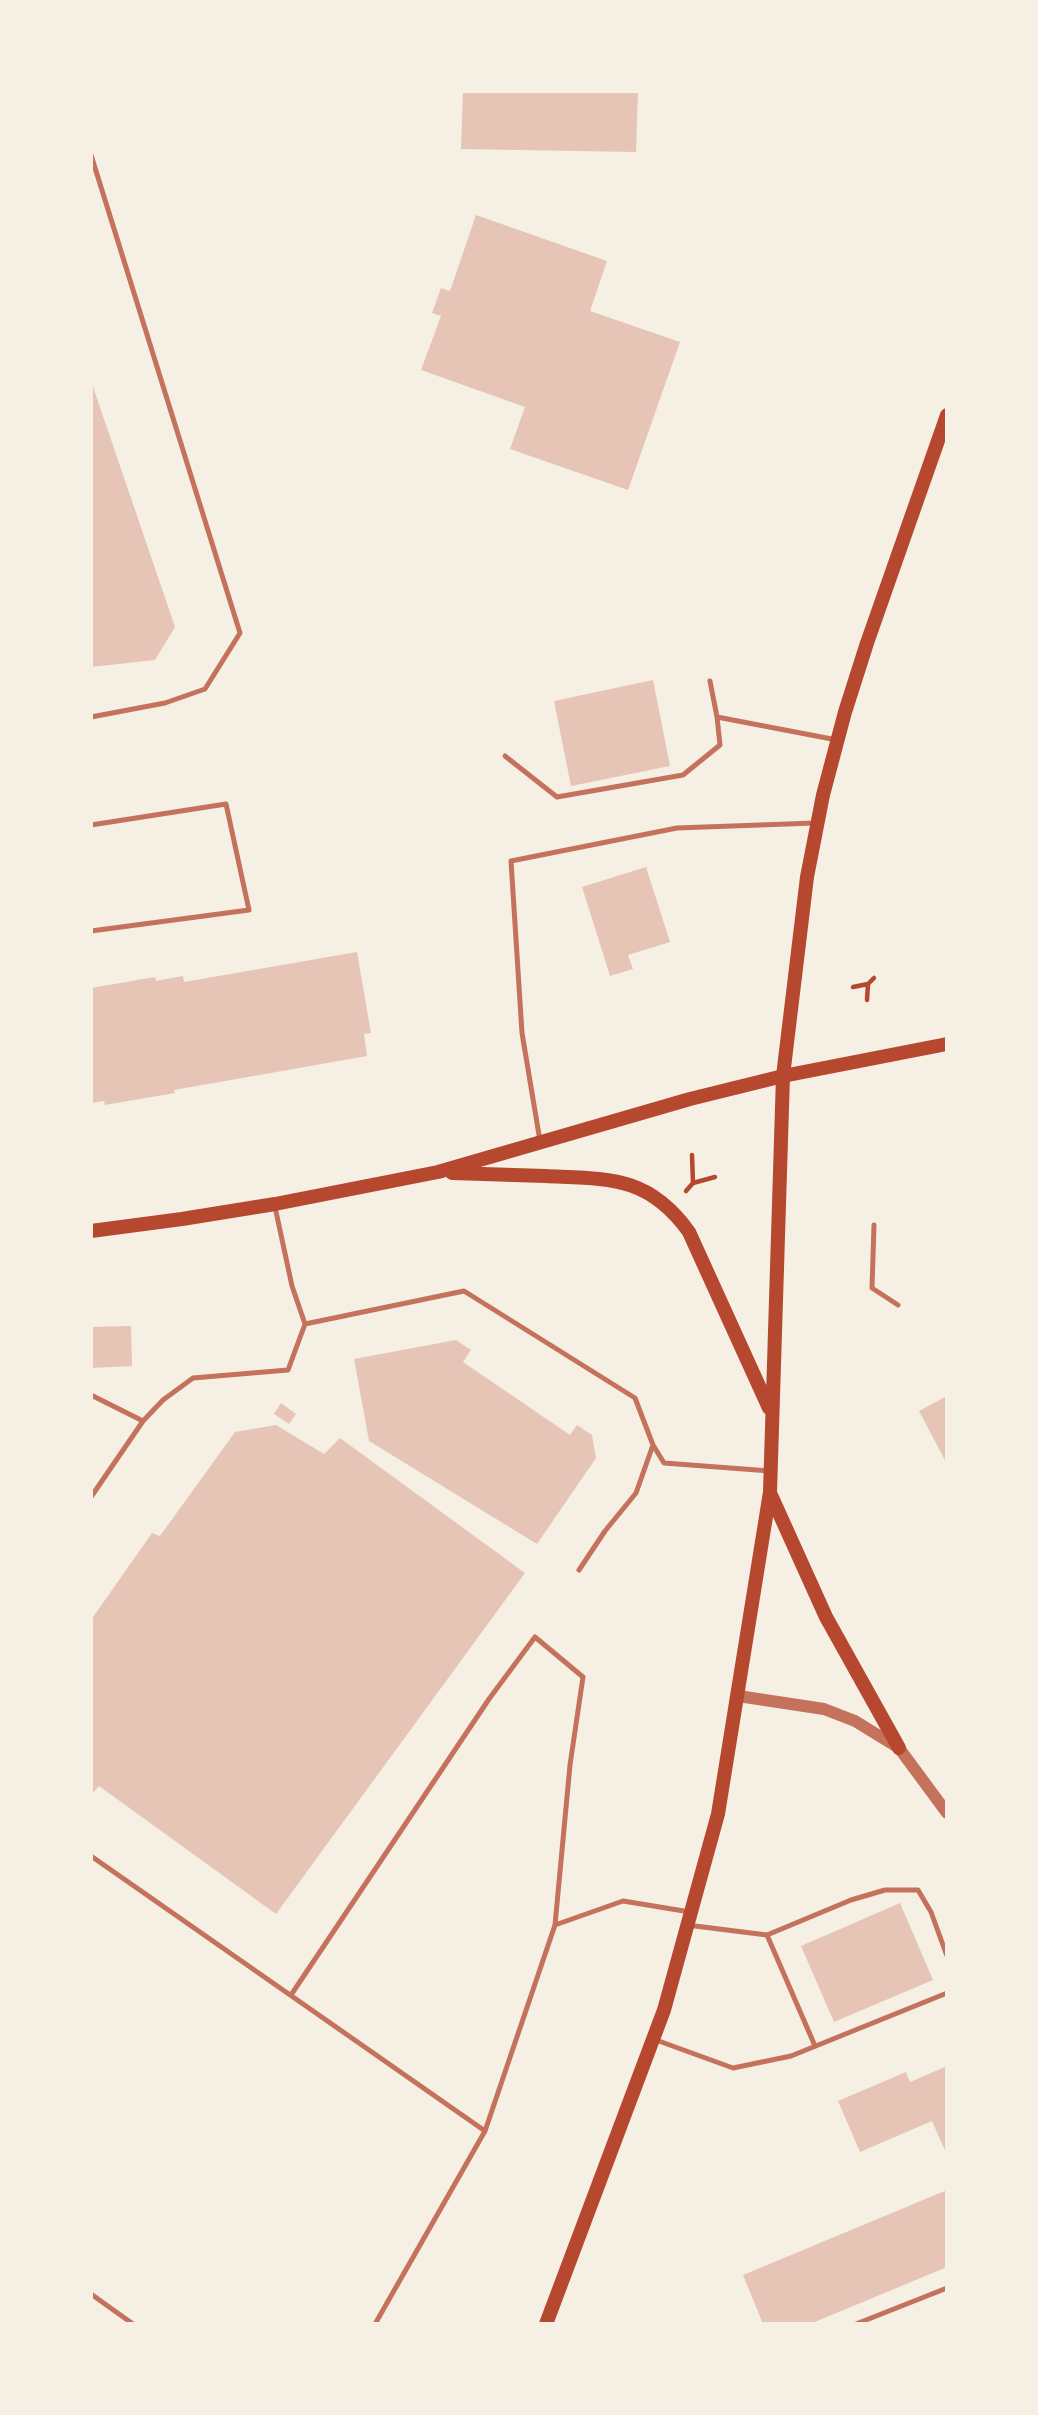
<!DOCTYPE html>
<html>
<head>
<meta charset="utf-8">
<style>
	body { margin:0 }
	#map { position:relative; width:1038px; height:2415px; overflow:hidden; background:#f6efe4; font-family:"Public Sans",sans-serif }
	canvas { display:block }
	.frame { position:absolute; inset:0; border:93px solid #f6efe4; pointer-events:none }
</style>
</head>
<body>
<div id="map">
<canvas width="1038" height="2415"></canvas>
<div class="frame"></div>
</div>
<script>
const context = document.querySelector('canvas').getContext('2d');
context.lineJoin = 'round';
function fillPath(path, color) { context.fillStyle = color; context.fill(path, 'evenodd'); }
function strokePath(path, color, width, dash) { context.strokeStyle = color; context.lineWidth = width; context.lineCap = dash ? 'butt' : 'round'; context.setLineDash(dash || []); context.stroke(path); }
const building = new Path2D(`
	M463 91H638L636 152 461 149Z
	M476 215 607 261 590 311 680 342 628 490 510 449 525 407 421 370 441 316 432 313 441 288 450 291Z
	M91 381 175 627 155 660 91 667Z
	M653 680 670 766 571 786 554 701Z
	M646 867 670 942 628 955 633 969 610 976 582 887Z
	M357 952 371 1033 364 1034 367 1056 174 1090 175 1093 105 1105 104 1101 91 1103V988L155 977 156 981 183 976 184 982Z
	M131 1326 132 1366 91 1368V1327Z
	M456 1340 471 1350 463 1362 570 1435 577 1425 592 1435 596 1458 537 1544 369 1441 354 1359Z
	M947 1396V1464L919 1411Z
	M281 1403 296 1414 289 1424 274 1414Z
	M276 1425 324 1454 340 1438 525 1573 276 1914 99 1786 91 1795V1620L152 1533 160 1536 235 1432Z
	M900 1903 933 1980 834 2022 801 1946Z
	M947 2066V2155L932 2121 860 2152 838 2101 906 2072 910 2082Z
	M947 2190V2267L810 2324H763L743 2275Z`);
const path = new Path2D(`
	M853 987 868 984
	M867 1000 868 984 874 978
	M693 1183 715 1177
	M686 1191 693 1183 692 1155`);
const service = new Path2D(`
	M91 155 240 633 205 689 165 703 91 717
	M710 681 717 717 837 740
	M505 756 557 797 683 775 720 745 717 717
	M91 825 226 804 249 910 91 931
	M540 1141 522 1033 511 861 677 828 815 823
	M874 1225 872 1288 898 1305
	M305 1324 464 1291 635 1398 653 1445 664 1463 770 1471
	M91 1395 143 1421
	M91 1497 143 1421 163 1400 193 1378 288 1370 305 1324 292 1286 275 1207
	M579 1570 605 1531 636 1493 653 1445
	M91 1856 485 2131
	M555 1925 623 1901 690 1912
	M687 1925 767 1935 851 1900 885 1890H918L931 1912 947 1956
	M767 1935 815 2046
	M291 1995 489 1699 535 1637 583 1677 570 1765 555 1925 485 2131 375 2324
	M656 2040 733 2068 791 2056 947 1993
	M91 2294 133 2324
	M856 2324 947 2288`);
const tertiary = new Path2D(`
	M738 1696 824 1709 855 1721 899 1748 947 1813`);
const secondary = new Path2D(`
	M452 1173C483 1174 514 1175 545 1176 608 1179 648 1175 689 1232L769 1408
	M91 1231 182 1219 275 1204 438 1172 690 1099 783 1076 947 1044
	M770 1493 826 1617 899 1748
	M546 2324 664 2010 718 1814 770 1492 783 1076 807 877 823 795 845 712 867 643 947 415`);
fillPath(building, '#e6c5b7');
strokePath(path, '#b5482f', 4.5);
strokePath(service, '#c5725c', 5);
strokePath(tertiary, '#c5725c', 12);
strokePath(secondary, '#b5482f', 14);
</script>
</body>
</html>
